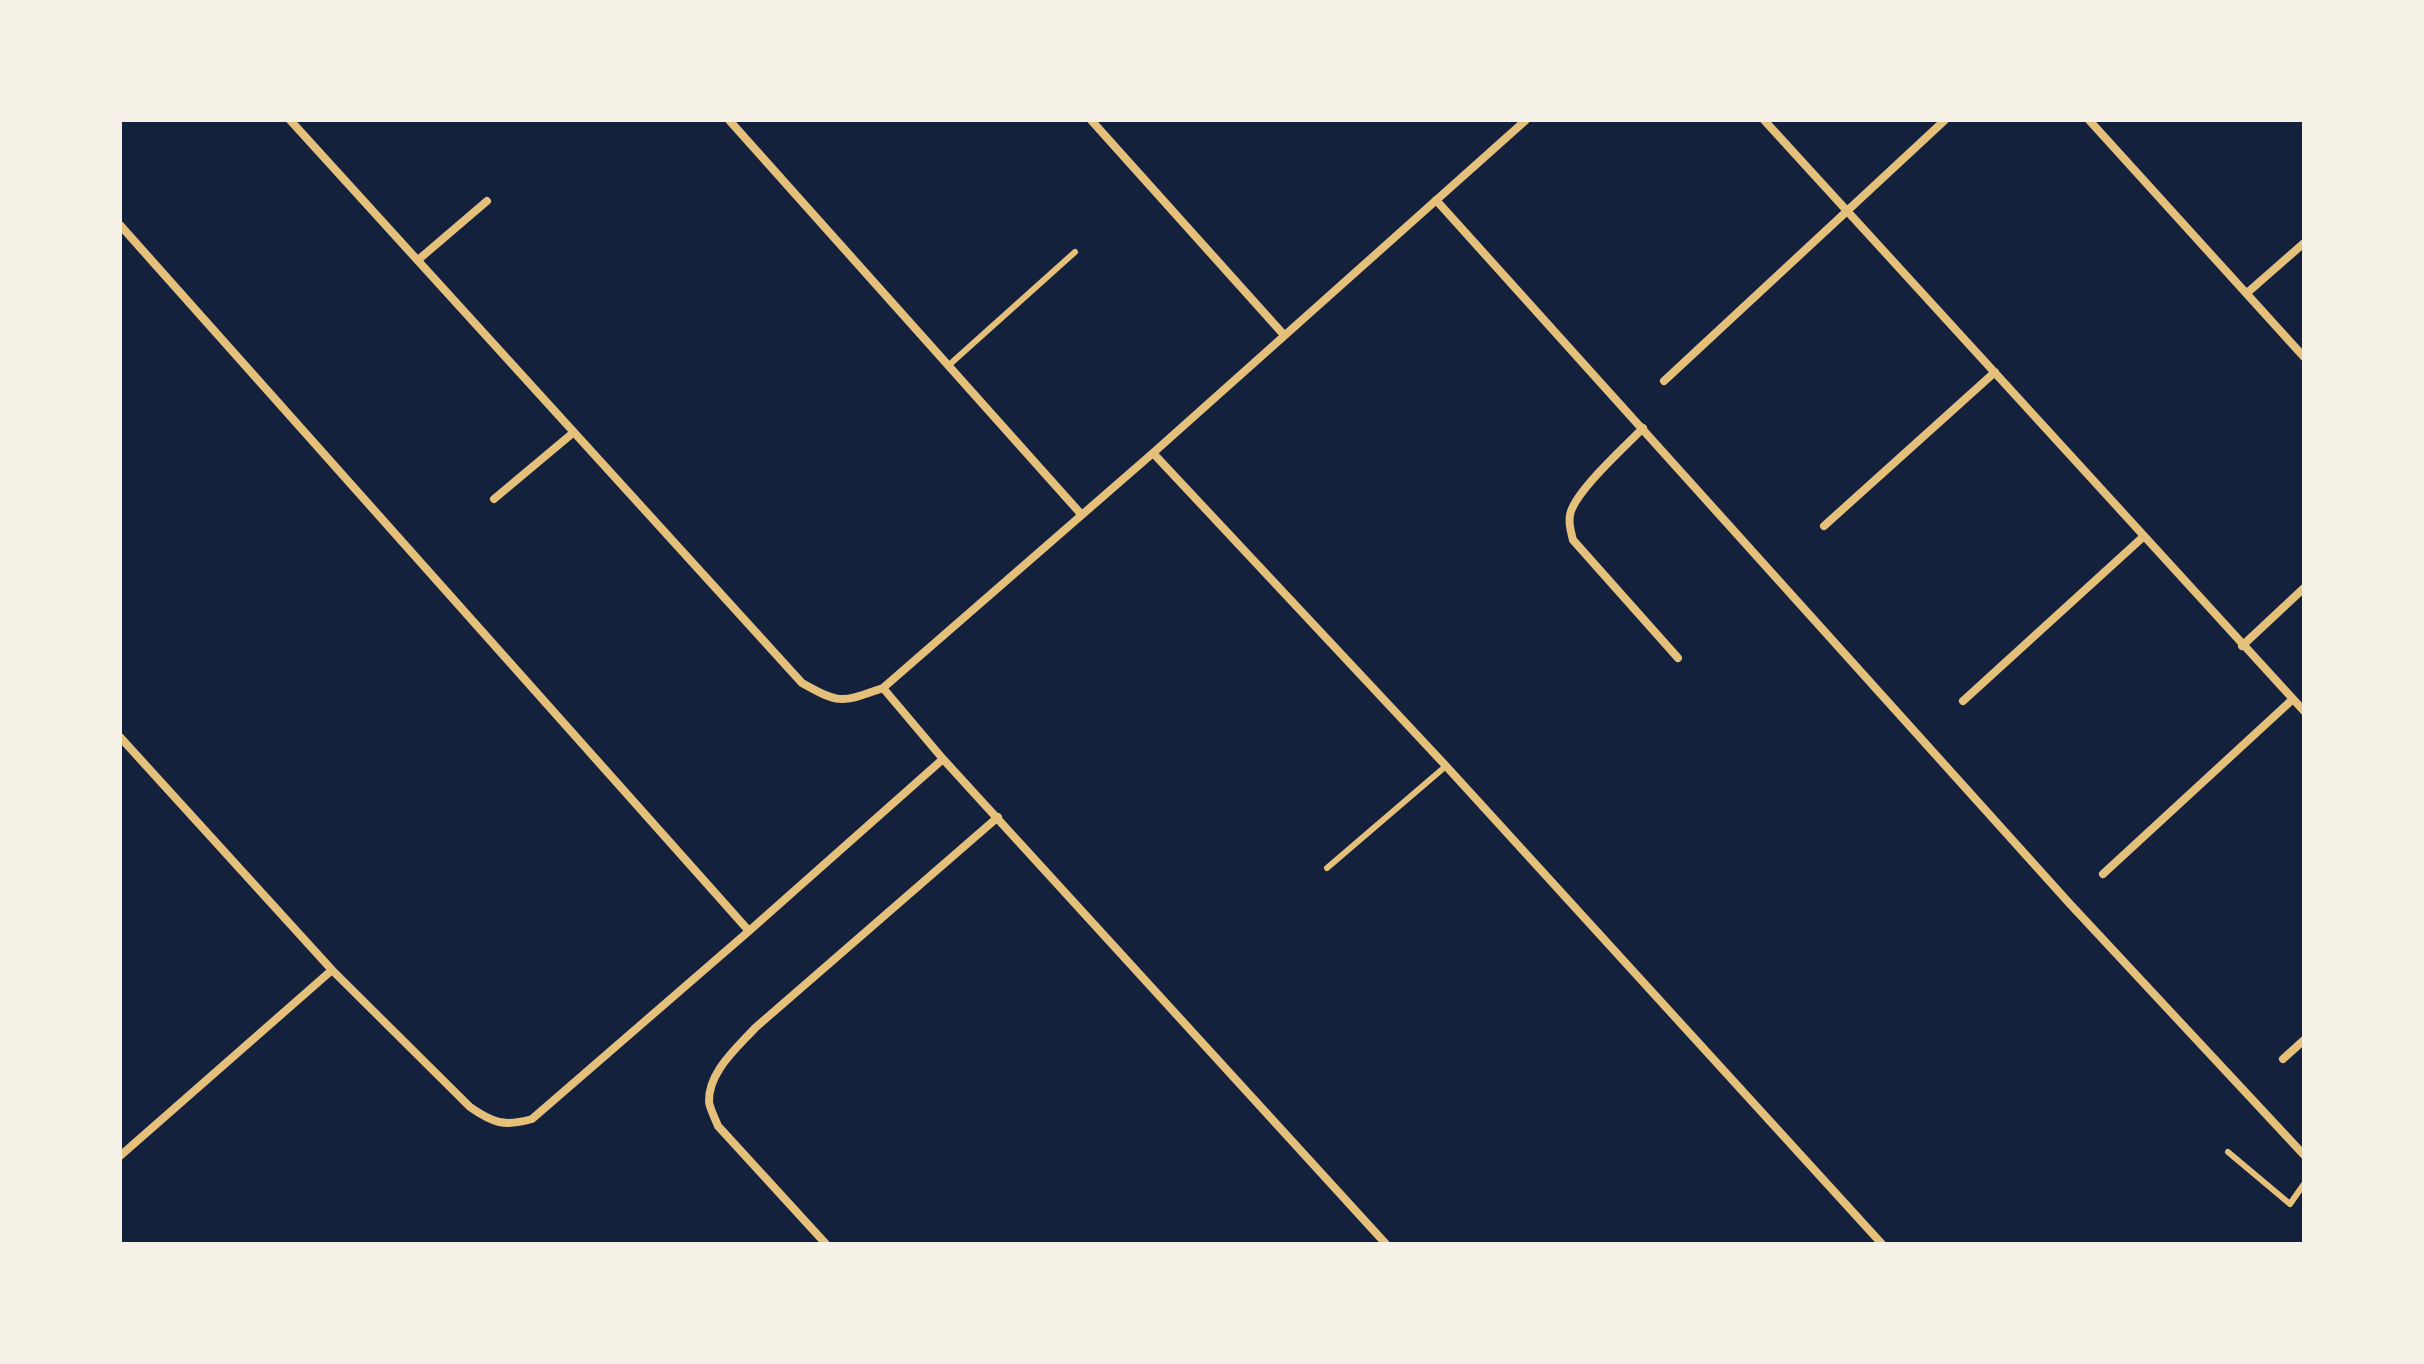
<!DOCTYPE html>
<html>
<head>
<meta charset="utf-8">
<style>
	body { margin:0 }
	#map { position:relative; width:2424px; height:1364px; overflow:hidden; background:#14213d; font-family:"PT Serif",serif }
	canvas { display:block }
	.frame { position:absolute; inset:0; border:122px solid #f6f1e7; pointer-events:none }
</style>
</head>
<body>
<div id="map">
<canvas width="2424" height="1364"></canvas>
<div class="frame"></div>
</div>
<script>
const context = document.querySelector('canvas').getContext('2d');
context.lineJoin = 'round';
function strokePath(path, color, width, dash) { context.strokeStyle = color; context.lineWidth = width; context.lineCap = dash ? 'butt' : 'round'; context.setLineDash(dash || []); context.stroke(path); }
const service = new Path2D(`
	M949 365 1075 252
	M1327 868 1446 766
	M2228 1152 2290 1204 2304 1184`);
const minor = new Path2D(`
	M290 120 802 683C841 705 842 702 883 688L1153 453 1526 120
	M729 120 1081 514
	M1091 120 1284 335
	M1764 120 2304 711
	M2089 120 2304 357
	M1436 200 2070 904 2304 1155
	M120 225 749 931
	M418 260 487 201
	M2247 293 2304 243
	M1664 381 1945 120
	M1643 428C1625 447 1574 492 1570 515 1568 523 1571 532 1573 540L1678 658
	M1153 453 1446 766 1882 1244
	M494 499 574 432
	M1824 526 1995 372
	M2242 646 2304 588
	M883 688 943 759 1386 1244
	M1963 701 2143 537
	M120 737 332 970
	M2103 874 2293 699
	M2283 1059 2304 1040
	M120 1156 332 970 470 1107C493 1123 504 1127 532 1119L749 931 943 759
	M826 1244 718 1126C715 1118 710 1109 709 1102 708 1072 737 1048 755 1028L998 817`);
strokePath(service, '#e5c07b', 6);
strokePath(minor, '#e5c07b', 8);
</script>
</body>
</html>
